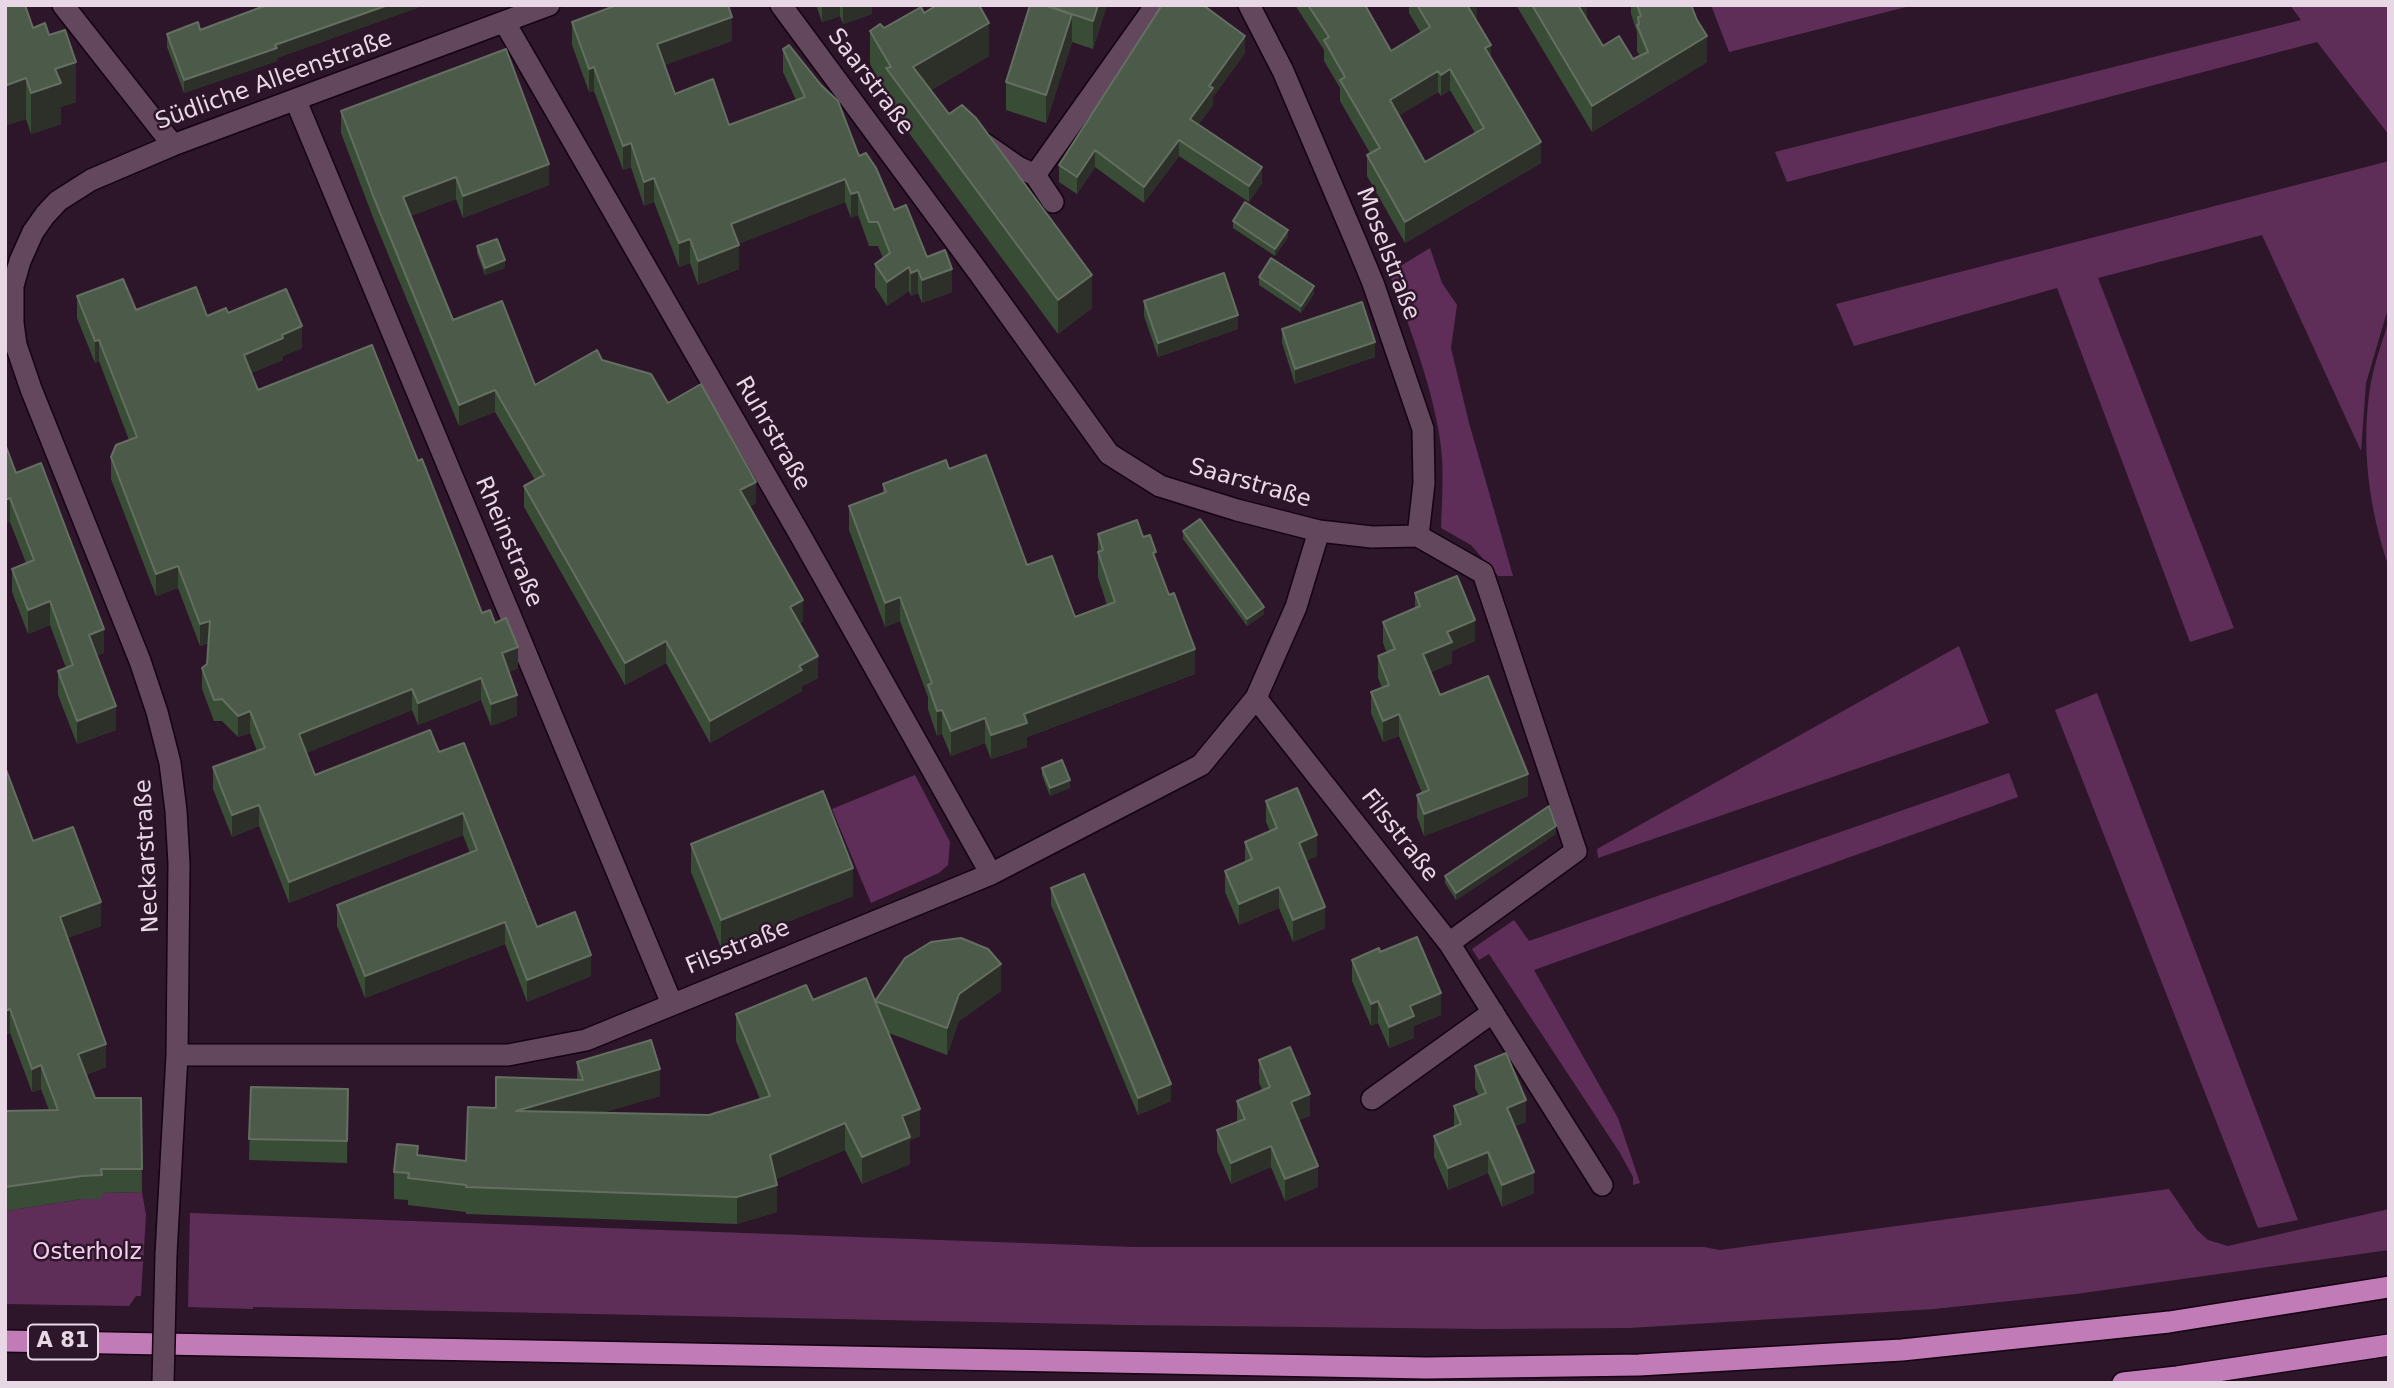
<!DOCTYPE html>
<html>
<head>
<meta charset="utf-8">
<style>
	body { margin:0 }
	#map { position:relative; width:2394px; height:1388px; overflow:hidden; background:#2d162a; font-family:"DejaVu Sans",sans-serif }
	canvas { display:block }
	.frame { position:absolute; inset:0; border:7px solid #e8d7e4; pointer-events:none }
</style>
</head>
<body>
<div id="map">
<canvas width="2394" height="1388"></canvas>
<div class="frame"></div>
</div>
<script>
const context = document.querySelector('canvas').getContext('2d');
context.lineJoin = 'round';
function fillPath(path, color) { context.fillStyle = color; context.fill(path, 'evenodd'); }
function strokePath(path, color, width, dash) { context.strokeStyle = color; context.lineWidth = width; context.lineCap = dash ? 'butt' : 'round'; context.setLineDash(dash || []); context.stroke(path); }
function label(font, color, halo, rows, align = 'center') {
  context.font = font + ' "DejaVu Sans",sans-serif'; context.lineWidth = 5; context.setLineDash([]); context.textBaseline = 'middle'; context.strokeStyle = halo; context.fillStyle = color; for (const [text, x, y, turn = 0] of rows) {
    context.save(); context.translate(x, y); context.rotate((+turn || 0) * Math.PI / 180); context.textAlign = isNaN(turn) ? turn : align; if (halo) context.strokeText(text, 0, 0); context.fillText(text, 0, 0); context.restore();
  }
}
const green = new Path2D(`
	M1711 5H1914L1729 52Z
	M2290 5H2389V135L2317 42 1787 182 1775 152 2301 20Z
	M2389 161V305L2366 383 2361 451 2262 235 2098 278 2234 628 2190 642 2057 288 1854 346 1836 304Z
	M1430 248 1442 283 1457 305 1451 348 1469 423 1513 576H1498L1471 545 1441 528C1442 501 1444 474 1441 447 1435 394 1409 324 1389 273Z
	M2389 320V568C2369 508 2360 446 2371 382 2375 361 2383 340 2389 320Z
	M1959 646 1989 723 1598 858 1597 849Z
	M2097 693 2298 1220 2258 1228 2055 710Z
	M2009 773 2018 797 1534 970 1618 1118 1640 1183 1633 1185V1177L1620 1153 1489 954 1479 960 1472 949 1514 920 1529 941Z
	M915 775 950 842 948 865 939 873 871 903 832 809Z
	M2169 1189 2197 1230 2208 1240 2228 1246 2389 1209V1250L2076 1294 1934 1309 1630 1328 1486 1329 1129 1325 253 1307V1309L188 1307 190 1213 1134 1247H1704L1720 1250Z
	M142 1192 146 1215 141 1296H136L129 1306 5 1304V1211L82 1199H101V1193Z`);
const street = new Path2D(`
	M63 5 173 145
	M781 5 979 273 1109 454 1160 486 1237 510 1319 531 1372 537 1418 536 1483 573 1576 851 1449 943
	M1249 5 1283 71 1356 242 1373 283 1423 429 1424 483 1418 536
	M505 23 799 533 991 874
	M296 101 672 1004
	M985 144 1018 167 1035 175 1156 5
	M1035 175 1053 202
	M1256 698 1449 943 1602 1185
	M177 1055H508L586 1040 991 874 1201 765 1256 698 1296 607 1319 531
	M1372 1099 1493 1012
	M166 1254 177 1055 179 864 176 811 170 763 157 712 140 661 31 389 16 345 13 323V286L20 261 33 232 45 215 58 201 91 180 173 145 549 5`);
const highway = new Path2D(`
	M5 1341 1426 1368 1639 1365 1902 1350 2169 1322 2389 1287
	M2123 1383 2177 1377 2389 1345`);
const streetBridge = new Path2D(`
	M163 1383 166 1254`);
const wall = new Path2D(`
	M5 5 33 28 76 102 61 107V124L31 134 26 119 7 125 5 119Z
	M267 5H425L277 58V61L184 93 167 47V34L200 30Z
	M816 5H872V14L843 24 840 16 822 22Z
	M1055 5H1107L1093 49 1072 42 1046 123 1006 110V82L1055 9Z
	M1295 5H1366V7L1391 51 1421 33 1409 13V5H1477V19H1476L1491 57 1541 163 1405 243 1367 176V155L1370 153 1340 101V88L1324 61V50ZM1450 90 1475 133 1425 162 1398 116 1438 92 1441 96Z
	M1516 5H1587V19L1603 46 1633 59 1640 56 1637 51V32L1631 14V5H1691L1707 62 1592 132Z
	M924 13 989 56 931 90 1092 308 1058 334 886 102V93L870 64V31L884 28Z
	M572 22 732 41 664 65 675 94 729 125 796 100 783 72V49L859 156 894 210 952 292 922 303 918 293 911 296 909 291 887 306 875 287V264L883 258 878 246H869L858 215 851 218 845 202 738 244 739 269 698 285 690 263 679 267 654 202 644 206 631 167 623 170 594 91 589 92 572 45Z
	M1245 53 1213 97V105L1198 125 1262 183 1249 202 1179 156 1144 203 1095 167 1077 194 1059 182V165Z
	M341 111 549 185 463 218 456 199 410 216 453 320 535 385 602 360 668 403 756 503 749 507 803 621 799 624 818 678 802 686V691L710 743 666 663 625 685 524 507V486L535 480 495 412 459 426 374 220 341 133Z
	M1233 221 1288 237 1275 256 1233 228Z
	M477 246 505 268 485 275 477 253Z
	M1259 277 1314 294 1301 313 1259 285Z
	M77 296 136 310 207 316 228 313 302 348 283 356V360L251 373 258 390 418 461 482 613 495 623 518 668 509 672 517 716 491 726 481 700 418 725 412 710 306 753 315 775 439 752 537 927 591 976 527 1002 505 944 365 998 337 926V905L470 853 463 835 289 903 259 826 232 837 213 789V767L257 751 250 733 238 737 222 721H214L202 689V668L207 664 209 643 200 646 178 588 156 596 111 479V457L129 440 99 361 95 363 77 318Z
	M1144 301 1238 329 1158 357 1144 316Z
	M1282 329 1375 357 1295 384 1282 343Z
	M5 444 16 473 104 653 97 655 116 730 77 744 58 695V671L66 668 50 625 28 634 12 592V569L26 563 10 522Z
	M949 469 1027 565 1075 617 1107 605 1098 577V534L1143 537 1156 562 1195 674 1027 737V747L991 759 985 743 951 756 942 734 937 736 928 709V697L900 621 885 627 849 530V506L883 493V484Z
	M1183 531 1264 614 1247 626 1183 539Z
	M1415 593 1475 641 1452 651V663L1431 672 1440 695 1528 796 1424 836 1417 817V795L1422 793 1399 736 1383 742 1371 713V692L1382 688 1378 678V656L1387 653 1383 643V622L1415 608Z
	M1042 768 1070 788 1050 796 1042 775Z
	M1266 801 1317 856 1306 861 1325 928 1293 942 1279 908 1239 925 1225 892V871L1245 862V842L1270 831 1266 822Z
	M1556 834 1456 900 1445 883V876Z
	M33 841 101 926 67 938 106 1067 86 1075 95 1098H141L142 1192 102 1193V1199H82L5 1211V1111L49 1110 41 1089 32 1092 10 1033 5 1034Z
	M691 844 853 896 721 948 691 872Z
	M1051 888 1171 1101 1138 1115 1051 905Z
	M1380 952 1441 1015 1414 1026V1038L1389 1048 1378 1023 1371 1026 1352 981V960Z
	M1001 991 959 1021 947 1055 889 1033 920 1136 910 1140V1164L862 1184 845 1150 776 1179 777 1212 737 1224 466 1214V1212L408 1205V1200L394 1199V1172L418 1155 466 1161 496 1108 577 1080V1062L660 1096 601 1113 709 1115 760 1099 736 1041V1014L813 1000 875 1001Z
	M1259 1060 1310 1116 1299 1120 1318 1187 1285 1201 1271 1167 1231 1184 1217 1151V1130L1237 1122V1101L1262 1090 1259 1082Z
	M1475 1066 1526 1122 1515 1126 1534 1193 1502 1207 1488 1173 1448 1190 1434 1157V1136L1454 1127V1106L1479 1096 1475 1088Z
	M251 1087 348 1089 347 1163 249 1160Z`);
const shadedWall = new Path2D(`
	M388 5H425L277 58V61L184 93V80L275 45Z
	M822 5H840V16L822 22Z
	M843 5H872V14L843 24Z
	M1098 5H1107L1093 49V21Z
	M1467 5H1477V19L1467 25Z
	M1578 5H1587V25Z
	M1072 14V42L1046 123V95Z
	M732 17V41L657 68V44Z
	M989 23V56L913 100V67Z
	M1245 36V53L1213 97V105L1190 136V119L1209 86Z
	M1707 36V62L1592 132V106Z
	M1491 45V66L1485 48Z
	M76 62V102L61 107V124L31 134V93L55 69Z
	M594 67V91L589 92V69Z
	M1450 69V90L1441 96V75Z
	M1438 71V92L1390 121V100Z
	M26 78V119L7 125V85Z
	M1179 140V156L1144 203V187Z
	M1541 142V163L1405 243V222Z
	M631 143V167L623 170V146Z
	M1095 150V167L1077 194V177Z
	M549 164V185L463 218V196Z
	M1262 167V183L1249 202V186Z
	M456 177V199L403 219V197Z
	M654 178V202L644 206V182Z
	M845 179V202L731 247V224Z
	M858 192V215L851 218V194Z
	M1288 230V237L1275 256V249Z
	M690 239V263L679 267V243Z
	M739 245V269L698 285V261Z
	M505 260V268L485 275V268Z
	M909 267V291L887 306V282Z
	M952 269V292L922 303V280Z
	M918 270V293L911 296V273Z
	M1092 275V308L1058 334V300Z
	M1314 286V294L1301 313V306Z
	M1238 315V329L1158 357V343Z
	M302 326V348L283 356V360L244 376V355L282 335Z
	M99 340V361L95 363V341Z
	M1375 342V357L1295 384V369Z
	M495 390V412L459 426V405Z
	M756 482V503L740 512V490Z
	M10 498V522L5 523V500Z
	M178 566V588L156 596V574Z
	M900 597V621L885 627V603Z
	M803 600V621L790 629V607Z
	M50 601V625L28 634V610Z
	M1264 607V614L1247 626V619Z
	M1475 620V641L1452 651V663L1423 675V654L1447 632Z
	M210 621V642L200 646V624Z
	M104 629V653L89 658V635Z
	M666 641V663L625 685V663Z
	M518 647V668L502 675V653Z
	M1195 649V674L1027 737V747L991 759V735L1024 714Z
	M818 656V678L802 686V691L710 743V721L799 666Z
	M481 678V700L418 725V703Z
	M412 689V710L299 756V734Z
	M517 695V716L491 726V704Z
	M116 706V730L77 744V721Z
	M942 710V734L937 736V711Z
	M250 711V733L238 737V716Z
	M1399 714V736L1383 742V721Z
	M985 718V743L951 756V731Z
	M1528 774V796L1424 836V814Z
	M1070 780V788L1050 796V788Z
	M259 805V826L232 837V815Z
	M463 813V835L289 903V882Z
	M1556 826V834L1456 900V893Z
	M1317 835V856L1299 864V843Z
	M853 868V896L721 948V920Z
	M1279 887V908L1239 925V904Z
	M101 902V926L60 941V917Z
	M1325 907V928L1293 942V920Z
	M505 922V944L365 998V976Z
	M591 955V976L527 1002V980Z
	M1001 964V991L959 1021 947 1055V1028L959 994Z
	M1441 993V1015L1414 1026V1038L1389 1048V1027L1410 1006Z
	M1378 1001V1023L1371 1026V1004Z
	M10 1009V1033L5 1034V1011Z
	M106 1044V1067L78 1078V1054Z
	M41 1065V1089L32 1092V1069Z
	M660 1069V1096L516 1138V1111Z
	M1171 1084V1101L1138 1115V1098Z
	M1310 1094V1116L1291 1123V1102Z
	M1526 1100V1122L1507 1129V1108Z
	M920 1109V1136L910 1140V1164L862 1184V1157L902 1116Z
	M845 1123V1150L770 1182V1155Z
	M1271 1146V1167L1231 1184V1163Z
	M1488 1152V1173L1448 1190V1168Z
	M1318 1166V1187L1285 1201V1179Z
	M1534 1172V1193L1502 1207V1185Z
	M777 1185V1212L737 1224V1197Z`);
const building = new Path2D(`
	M5 5H25L33 28 45 23 49 35 65 30 76 62 55 69 61 83 31 93 26 78 7 85 5 79Z
	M267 5H388L275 45 277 48 184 80 167 34 198 22 200 30Z
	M617 5H728L732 17 657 44 675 94 713 79 729 125 805 97 783 49 789 45 821 85 838 101 859 156 866 153 876 168 894 210 906 205 927 257 945 250 952 269 922 280 918 270 911 273 909 267 887 282 875 264 890 253 878 222H869L858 192 851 194 845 179 731 224 739 245 698 261 690 239 679 243 654 178 644 182 631 143 623 146 594 67 589 69 572 22Z
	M937 5H979L989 23 913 67 949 114 962 105 976 118 1092 275 1058 300 886 68 891 67 870 31 880 24 884 28 921 7 924 13Z
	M1030 5H1044L1071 14 1055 8V5H1098L1093 21 1072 14 1046 95 1006 82Z
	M1162 5H1203L1245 36 1209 86 1213 88 1190 119 1262 167 1249 186 1179 140 1144 187 1095 150 1077 177 1059 165Z
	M1308 5H1365L1391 51 1430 27 1417 5H1467L1491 45 1485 48 1541 142 1405 222 1367 155 1380 148 1340 80 1345 77 1324 40 1329 37ZM1450 69 1484 128 1425 162 1390 100 1438 71 1441 75Z
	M1532 5H1578L1603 46 1619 36 1633 59 1648 52 1637 25 1639 24 1638 17 1641 16 1637 5H1691L1697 20 1707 36 1592 106Z
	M506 49 549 164 463 196 456 177 403 197 453 320 502 301 535 385 597 350 602 360 651 374 668 403 701 384 756 482 740 490 803 600 790 607 818 656 799 666 802 670 710 721 666 641 625 663 524 486 544 475 495 390 459 405 374 198 341 111Z
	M1245 202 1288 230 1275 249 1233 221Z
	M497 239 505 260 485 268 477 246Z
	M1271 258 1314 286 1301 306 1259 277Z
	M1224 273 1238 315 1158 343 1144 301Z
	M123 279 136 310 196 287 207 316 226 308 228 313 286 289 302 326 282 335 283 338 244 355 258 390 372 345 418 461 422 459 482 613 490 610 495 623 506 618 518 647 502 653 517 695 491 704 481 678 418 703 412 689 299 734 315 775 430 730 439 752 464 743 537 927 575 912 591 955 527 980 505 922 365 976 337 905 477 850 463 813 289 882 259 805 232 815 213 767 265 748 250 711 238 716 222 699 214 700 202 668 207 664 210 621 200 624 178 566 156 574 111 457 116 445 137 437 99 340 95 341 77 296Z
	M1362 302 1375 342 1295 369 1282 329Z
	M5 444 16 473 41 463 104 629 89 635 116 706 77 721 58 671 73 665 50 601 28 610 12 569 34 560 10 498 5 500Z
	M986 455 1027 565 1052 556 1075 617 1115 602 1098 552 1103 550 1098 534 1137 520 1143 537 1150 535 1156 552 1153 553 1169 595 1174 593 1195 649 1024 714 1027 723 991 735 985 718 951 731 942 710 937 711 928 685 932 683 900 597 885 603 849 506 886 492 883 484 946 460 949 469Z
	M1200 519 1264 607 1247 619 1183 531Z
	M1457 576 1475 620 1447 632 1452 642 1423 654 1440 695 1488 676 1528 774 1424 814 1417 795 1429 790 1399 714 1383 721 1371 692 1389 685 1378 656 1395 649 1383 622 1420 606 1415 593Z
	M1062 760 1070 780 1050 788 1042 768Z
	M5 767 33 841 73 827 101 902 60 917 106 1044 78 1054 95 1098H141L142 1169H101L102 1175 82 1176 5 1187V1111L58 1110 41 1065 32 1069 10 1009 5 1011Z
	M1297 788 1317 835 1299 843 1325 907 1293 920 1279 887 1239 904 1225 871 1252 859 1245 842 1277 828 1266 801Z
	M823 791 853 868 721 920 691 844Z
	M1549 806 1556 826 1456 893 1445 876Z
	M1084 874 1171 1084 1138 1098 1051 888Z
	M1417 937 1441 993 1410 1006 1414 1016 1389 1027 1378 1001 1371 1004 1352 960 1379 948 1380 952Z
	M961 938 988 949 1001 964 959 994 947 1028 875 1001 920 1109 902 1116 910 1137 862 1157 845 1123 770 1155 777 1185 737 1197 466 1187V1185L408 1178 409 1173 394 1172 397 1144 418 1146 417 1155 466 1161 468 1107 496 1108V1077L583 1080 577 1062 651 1040 660 1069 516 1111 709 1115 770 1096 736 1014 806 985 813 1000 866 978 875 1001 905 958 931 942Z
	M1290 1047 1310 1094 1291 1102 1318 1166 1285 1179 1271 1146 1231 1163 1217 1130 1245 1119 1237 1101 1270 1087 1259 1060Z
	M1506 1053 1526 1100 1507 1108 1534 1172 1502 1185 1488 1152 1448 1168 1434 1136 1461 1124 1454 1106 1486 1093 1475 1066Z
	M251 1087 348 1089 347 1141 249 1139Z`);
const shields = [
	[63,1342,70]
];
const shieldNames = [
	["A 81",63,1342]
];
const streetNames = [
	["Südliche Alleenstraße",274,81,-20],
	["Saarstraße",870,82,53],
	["Moselstraße",1387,254,69],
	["Ruhrstraße",772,434,60],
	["Saarstraße",1250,484,16],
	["Rheinstraße",508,542,67],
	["Filsstraße",1399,836,52],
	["Neckarstraße",148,856,-93],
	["Filsstraße",738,948,-22]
];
const parkNames = [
	["Osterholz",87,1253]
];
fillPath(green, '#5e2e58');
strokePath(street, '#150212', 24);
strokePath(highway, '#150212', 24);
strokePath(street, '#62475d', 21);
strokePath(highway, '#c17bb7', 21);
strokePath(streetBridge, '#150212', 24, []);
strokePath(streetBridge, '#62475d', 21);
fillPath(wall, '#394c36');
fillPath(shadedWall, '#2c3029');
fillPath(building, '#4c5b49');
strokePath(building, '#646f61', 2);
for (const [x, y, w] of shields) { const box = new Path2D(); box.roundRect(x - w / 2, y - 17.5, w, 35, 5); context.fillStyle = '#2d162a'; context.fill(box); strokePath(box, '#e8d7e4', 2); }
label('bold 21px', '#e8d7e4', null, shieldNames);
label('23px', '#e8d7e4', '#2d162a', streetNames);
label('23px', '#f5cdee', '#2d162a', parkNames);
</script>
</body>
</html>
